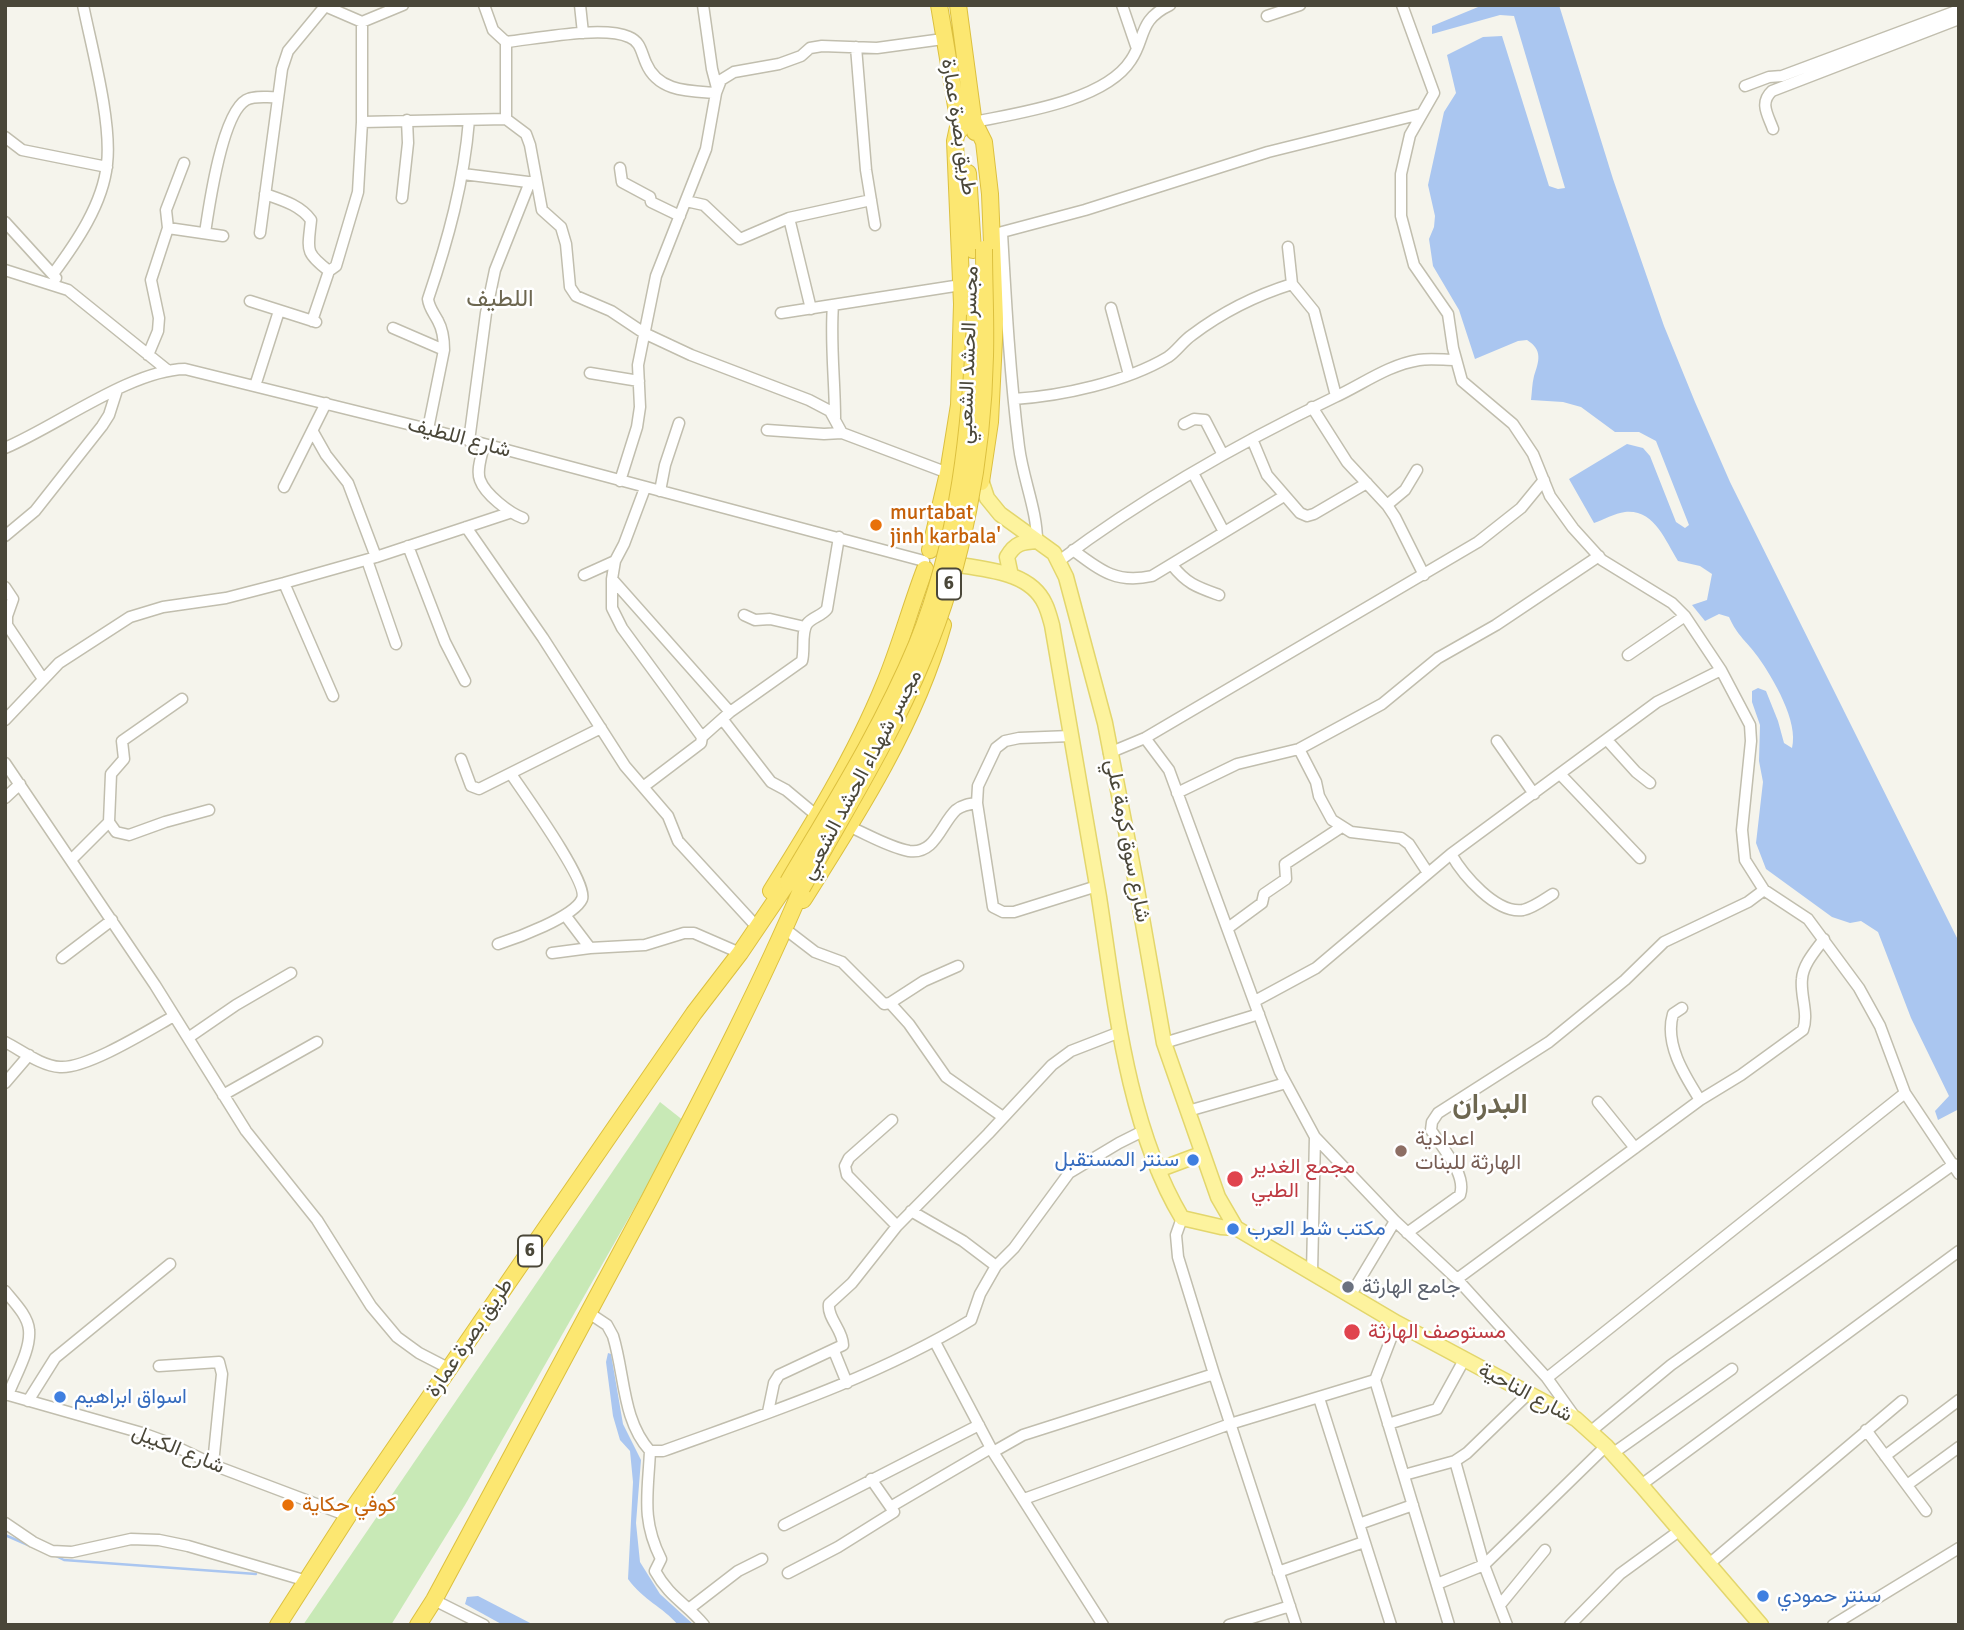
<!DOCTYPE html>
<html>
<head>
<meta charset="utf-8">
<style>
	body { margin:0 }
	#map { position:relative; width:1964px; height:1630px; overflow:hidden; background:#f5f4ec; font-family:Signika,sans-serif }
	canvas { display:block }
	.frame { position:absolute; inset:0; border:7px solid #4a4739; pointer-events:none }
</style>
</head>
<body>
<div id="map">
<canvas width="1964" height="1630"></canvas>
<div class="frame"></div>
</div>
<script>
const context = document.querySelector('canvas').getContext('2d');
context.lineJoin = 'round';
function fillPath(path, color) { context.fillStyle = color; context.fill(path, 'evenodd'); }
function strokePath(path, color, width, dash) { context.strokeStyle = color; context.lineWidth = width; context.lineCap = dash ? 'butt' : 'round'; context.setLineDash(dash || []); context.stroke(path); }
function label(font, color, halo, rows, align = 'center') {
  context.font = font + ' Signika,Vazirmatn,sans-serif'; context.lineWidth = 5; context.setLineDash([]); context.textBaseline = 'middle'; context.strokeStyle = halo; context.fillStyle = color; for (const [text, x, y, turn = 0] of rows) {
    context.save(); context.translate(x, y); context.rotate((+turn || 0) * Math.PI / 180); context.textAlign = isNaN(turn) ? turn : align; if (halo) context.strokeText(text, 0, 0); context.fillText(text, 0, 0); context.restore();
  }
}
const green = new Path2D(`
	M660 1102 684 1121 465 1505 391 1625H303Z`);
const water = new Path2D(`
	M1483 5H1559L1613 179 1664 326 1695 402 1730 482 1959 942V1109L1938 1120 1935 1111 1949 1096 1911 1018 1878 932 1861 921 1850 923 1832 917 1766 869 1756 843 1763 782 1759 761 1760 725 1752 702V691L1758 688 1766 691 1778 721 1784 743 1792 748C1799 722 1773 678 1758 657 1746 640 1738 637 1729 617L1719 614 1705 621 1692 605 1707 600 1712 574 1700 566 1678 561C1665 540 1654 509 1625 512 1615 513 1603 520 1594 523L1569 479 1627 444 1643 448 1650 456 1676 522 1685 528 1689 525 1656 441 1639 432H1615L1581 407 1563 402 1531 400C1532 392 1532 384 1534 376 1539 361 1543 350 1527 340L1518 341 1475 359 1459 310 1433 266 1429 239 1434 227 1435 216 1428 185 1444 112 1456 93 1447 55 1483 37 1502 36 1549 186 1558 189 1565 188 1514 16 1500 15 1432 34V26Z
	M608 1353 611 1354 623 1424 641 1460 636 1523 640 1562 660 1594 694 1625H678C662 1606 644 1601 628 1579L633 1482 630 1451 620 1440 613 1416 606 1362Z
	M478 1596 534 1625H503L465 1604 467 1597Z`);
const stream = new Path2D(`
	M5 1535 28 1545
	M54 1555 64 1560 256 1574`);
const minor = new Path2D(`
	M484 5 493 30 506 42V119
	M580 5 583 33
	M703 5 712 69 717 88
	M1122 5 1136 46
	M1402 5 1434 93 1410 135 1401 174V216L1414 265 1448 314 1453 348 1462 381 1513 424 1533 454 1550 496 1573 528 1602 560 1672 603 1685 616 1721 670 1750 725 1751 741 1742 830 1745 860 1764 890 1808 919 1859 988 1880 1026 1905 1093 1959 1174
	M325 6 362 22 403 5
	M1267 16 1300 5
	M506 42C535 39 603 25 629 37 641 42 641 52 646 63 658 92 689 91 716 93
	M856 47 866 170 875 225
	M1745 86 1769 77 1782 76 1959 10
	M362 122 506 119 526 134 530 145 542 210 561 227 566 244 570 287 576 296 611 311 644 333 691 355 809 400 830 411 842 433 948 473
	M974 122C1018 113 1105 101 1131 60 1146 38 1138 20 1170 5
	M1773 129C1768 115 1759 103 1772 91L1959 19
	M5 137 22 150 107 167
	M620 168 622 182 650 197 651 202 680 216
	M463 174 536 183
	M265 194C282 200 300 205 311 220 308 250 304 252 329 271
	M402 198 408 143 407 120
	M686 201 704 205 740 239 789 218 871 200
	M789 218 811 309
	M5 222 56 278
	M168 228 223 236
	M205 233C209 206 222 114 246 100 255 95 268 98 278 97
	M260 233 282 69 288 51 326 5
	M1002 233C1006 304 1010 376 1019 447 1023 479 1037 510 1037 541
	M991 235 1085 210 1268 152 1421 114
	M1288 247 1292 284 1314 311 1336 396
	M5 270 68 290 166 369
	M53 274C76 243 103 204 107 164 112 122 92 49 83 5
	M250 301 316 322
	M833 305C830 343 835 380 835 418
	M1111 308 1129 375
	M781 313 961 285
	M312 321 329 271 336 266 358 192 362 122V22
	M393 328 444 350
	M148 355 158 331 159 318 151 280 168 228 166 210 184 163
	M590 373 639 381
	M255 386 279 311
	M1014 399C1062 396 1126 382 1168 357 1177 351 1183 341 1192 335 1221 313 1257 295 1292 284
	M1312 407 1347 462 1387 505 1395 517 1424 575
	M1184 424 1194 419 1205 420 1223 455
	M428 429 444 350C444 339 443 330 438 321 434 313 429 308 428 299 448 240 464 182 469 120
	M767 430 824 434 842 433
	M313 432 326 455 348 483 376 557
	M1252 439 1267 475 1300 513 1307 516 1314 514 1367 483
	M469 441 486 313 495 270 530 182
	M484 445C482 455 476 470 480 480 485 494 509 513 523 518
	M5 448C57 426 131 370 185 369L428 429 924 561
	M1193 473 1224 532
	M620 481 637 427 640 407 638 365 656 276 706 149 716 93 721 80 734 72 779 64 801 56 810 48 822 46 877 48 943 39
	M284 487 326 403
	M645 488 624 544 615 561 612 579V608L622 628 702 737
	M660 491 665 465 679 423
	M1387 505 1405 490 1417 470
	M466 527 543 638 625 766 668 816 678 841 757 927
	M5 536 35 511 102 426 109 415 117 390
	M408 546 445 642 465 681
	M1073 550C1101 571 1117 584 1152 576L1284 496
	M367 560 396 644
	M1059 561C1144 497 1239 443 1335 397 1363 384 1388 365 1419 360 1430 358 1444 360 1456 360
	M1172 565C1187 584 1197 587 1219 595
	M584 575 615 561
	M612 579 730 712
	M284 583 333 696
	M5 587 13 599 7 616V625L43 679
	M744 615 755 620 770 619 805 627
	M1628 655 1685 616
	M5 720 59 663 130 617 163 607 226 598 284 583 376 557 509 513
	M723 720 771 782 786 790 816 815
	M1071 736 1019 738 1005 741 996 748 978 786 977 803 993 907 1003 912H1014L1097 886
	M1145 738 1169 770 1280 1072 1315 1137 1395 1221 1457 1279 1547 1378 1575 1417
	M1607 740 1636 772 1650 783
	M1497 741 1534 794
	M1299 749 1316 782 1319 796 1332 820 1351 832 1401 838 1409 844 1428 873
	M1109 753 1145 738 1478 542 1521 508 1544 480
	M461 759 471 786 479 789 601 728
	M5 763 155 985 246 1131 317 1220 371 1306 397 1337 419 1353 450 1369
	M1560 774 1640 858
	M643 787 701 743 702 737 730 712 802 661C805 650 801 633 807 624 812 617 822 616 827 609L839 537
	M1177 793 1237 764 1299 749 1382 704 1438 658 1496 625 1599 556
	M5 798 20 784
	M109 822 116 832 129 835 165 822 209 810
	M848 826C867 834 888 847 909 851 935 855 941 824 956 810 962 805 969 804 977 803
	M1451 854C1463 875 1496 914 1523 910 1533 908 1545 899 1553 894
	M72 859 109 822 111 774 124 759 122 741 182 699
	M565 915 590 948
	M1228 928 1262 903 1264 894 1286 879 1285 864 1340 828
	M785 929 815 952 842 962 884 1004 890 1003 924 981 958 966
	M498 944C517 938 574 917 582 899 589 883 523 792 511 774
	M552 953 590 948 645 945 684 933H694L740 953
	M62 958 112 920
	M1255 1001 1316 968 1451 854 1657 702 1721 670
	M890 1003 909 1024 946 1077 1003 1117
	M1682 1008 1673 1014C1664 1044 1685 1076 1700 1100
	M188 1038 236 1005 291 973
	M5 1042C21 1050 41 1066 60 1067 87 1069 149 1030 174 1016
	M1164 1043 1259 1014
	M5 1083 29 1055
	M223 1095 317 1042
	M1598 1102 1635 1148
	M1188 1111 1286 1083
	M892 1120 849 1158 845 1166 847 1175 897 1226
	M911 1211 963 1241 996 1266
	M1182 1218 1176 1235 1178 1257 1214 1374 1296 1625
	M1407 1233 1460 1195C1467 1174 1442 1148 1431 1130L1432 1122 1438 1113 1549 1042 1625 980 1664 942 1748 902 1764 890
	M1312 1273 1315 1137
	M1457 1279 1700 1100 1741 1075 1803 1030C1809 1014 1800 995 1802 979 1803 964 1816 950 1824 939
	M5 1291C14 1302 28 1316 29 1330 31 1350 15 1376 8 1395
	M1350 1296 1395 1221
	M589 1313 607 1325 613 1336C625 1375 622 1420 650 1451 648 1494 641 1519 661 1559L655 1571C670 1598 686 1603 704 1625
	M935 1342 993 1452 1103 1625
	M834 1351 847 1383
	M159 1366 219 1362 222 1374 213 1464
	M1547 1378 1905 1093
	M1375 1380 1449 1625
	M5 1394 142 1433 164 1441 221 1468 348 1516
	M1319 1398 1391 1625
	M28 1401 55 1358 170 1264
	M768 1412 774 1383 779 1375 843 1345C843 1330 827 1318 829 1304L852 1283 897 1226 988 1134 1052 1065 1071 1051 1120 1032
	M1388 1424 1437 1409 1464 1360
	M1866 1430 1926 1511
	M1590 1432 1671 1365 1954 1164
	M650 1451H663C768 1413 875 1378 971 1320L980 1294 996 1266 1014 1248 1069 1173 1119 1143 1143 1131
	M993 1452 1023 1435 1214 1374
	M1612 1454 1732 1369
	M1885 1456 1959 1400
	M1404 1475 1455 1461
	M1641 1485 1959 1251
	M1907 1485 1959 1447
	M1024 1499 1230 1424 1375 1380 1397 1323
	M892 1506 991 1448
	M5 1523 33 1542 52 1551 72 1552 131 1539 159 1540 188 1546 307 1581
	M1359 1524 1413 1505
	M784 1525 979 1425
	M1709 1564 1902 1401
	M1278 1572 1364 1542
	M788 1573 838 1547 894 1512 871 1479
	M1437 1584 1484 1565 1606 1446
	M434 1600 484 1625
	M1500 1605 1545 1550
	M690 1608 738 1571 762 1559
	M1229 1625 1290 1606
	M1507 1625 1484 1565 1455 1461 1467 1453 1528 1394
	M1570 1625 1620 1574 1679 1531
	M1833 1625 1959 1548`);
const major = new Path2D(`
	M981 480 987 498 1000 514 1054 553 1066 577 1105 723 1135 878 1164 1043 1218 1197 1236 1228 1397 1323 1576 1419 1606 1446 1641 1485 1761 1625
	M960 565C990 570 1031 573 1045 604 1048 610 1050 618 1052 625 1067 716 1084 806 1099 897 1115 1001 1127 1126 1182 1218L1221 1227 1236 1228
	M1011 576 1007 557C1015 543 1022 542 1037 541
	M1158 1170 1201 1154`);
const highway = new Path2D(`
	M939 5 960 130
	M958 5 975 132
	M974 122 984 142 990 194 995 319 990 422 981 482
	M968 173 973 250
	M930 550 948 473 959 405 962 304 955 141 959 122
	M771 891C812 826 855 756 884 685 900 647 910 608 925 569
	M803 900C857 815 916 723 943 625
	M278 1625 348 1516 514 1274 694 1013 740 953 788 882
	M418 1625 434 1600C506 1466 579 1332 650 1198 703 1096 757 994 802 888`);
const highwayBridge = new Path2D(`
	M788 882C834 804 882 728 917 644 959 540 971 426 975 315
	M802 888C844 812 891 738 924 657 963 564 983 457 985 356 986 320 984 285 984 249`);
const markers = [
	[876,525,7,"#e8710a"],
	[1401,1151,7,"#8d6e63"],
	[1193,1160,7,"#3f7fe0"],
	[1235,1179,9,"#e0444e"],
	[1233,1229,7,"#3f7fe0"],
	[1348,1287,7,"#6b7280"],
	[1352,1332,9,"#e0444e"],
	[60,1397,7,"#3f7fe0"],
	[288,1505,7,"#e8710a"],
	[1763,1596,7,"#3f7fe0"]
];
const shields = [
	[949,584,24],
	[530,1251,24]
];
const shieldNames = [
	["6",949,584],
	["6",530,1251]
];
const streetNames = [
	["طريق بصرة عمارة",958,127,81],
	["مجسر الحشد الشعبي",969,355,-88],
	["شارع اللطيف",459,438,15],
	["مجسر شهداء الحشد الشعبي",862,775,-62],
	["شارع سوق كرمة علي",1127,841,79],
	["طريق بصرة عمارة",470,1338,-56],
	["شارع الناحية",1525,1393,28],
	["شارع الكيبل",178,1450,22]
];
const foodNames = [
	["murtabat",890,513],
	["jinh karbala'",890,537],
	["كوفي حكاية",302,1505]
];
const educationNames = [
	["اعدادية",1415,1139],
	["الهارثة للبنات",1415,1163]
];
const shopNames = [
	["سنتر المستقبل",1179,1160,"right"],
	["مكتب شط العرب",1247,1229],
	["اسواق ابراهيم",74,1397],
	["سنتر حمودي",1777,1596]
];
const healthNames = [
	["مجمع الغدير",1251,1167],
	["الطبي",1251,1191],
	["مستوصف الهارثة",1368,1332]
];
const worshipNames = [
	["جامع الهارثة",1362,1287]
];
const quarterNames = [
	["اللطيف",500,300]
];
const districtNames = [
	["البدران",1490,1106]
];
fillPath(green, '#c8e9b6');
fillPath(water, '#aac6f0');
strokePath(stream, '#aac6f0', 2.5);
strokePath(minor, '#c1beae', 13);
strokePath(major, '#e3d66c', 17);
strokePath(highway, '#dcc03f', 18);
strokePath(minor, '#fff', 10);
strokePath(major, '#fdf39e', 14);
strokePath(highway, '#fce771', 16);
strokePath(highwayBridge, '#dcc03f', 18, []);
strokePath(highwayBridge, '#fce771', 16);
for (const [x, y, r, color] of markers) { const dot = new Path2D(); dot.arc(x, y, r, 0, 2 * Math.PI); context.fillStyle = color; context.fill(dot); strokePath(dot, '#fff', 2.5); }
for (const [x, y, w] of shields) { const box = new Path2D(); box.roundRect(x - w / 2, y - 15.5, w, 31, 5); context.fillStyle = '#fff'; context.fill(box); strokePath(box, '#4a4739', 2); }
label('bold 19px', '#4a4739', null, shieldNames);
label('21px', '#4a4739', '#fff', streetNames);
label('21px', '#c56008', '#fff', foodNames, 'left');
label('21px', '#785e54', '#fff', educationNames, 'left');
label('21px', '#366cbe', '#fff', shopNames, 'left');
label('21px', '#be3a42', '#fff', healthNames, 'left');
label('21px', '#5b616d', '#fff', worshipNames, 'left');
label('24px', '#6d6750', '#fff', quarterNames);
label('bold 28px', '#6d6750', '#fff', districtNames);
</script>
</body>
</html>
